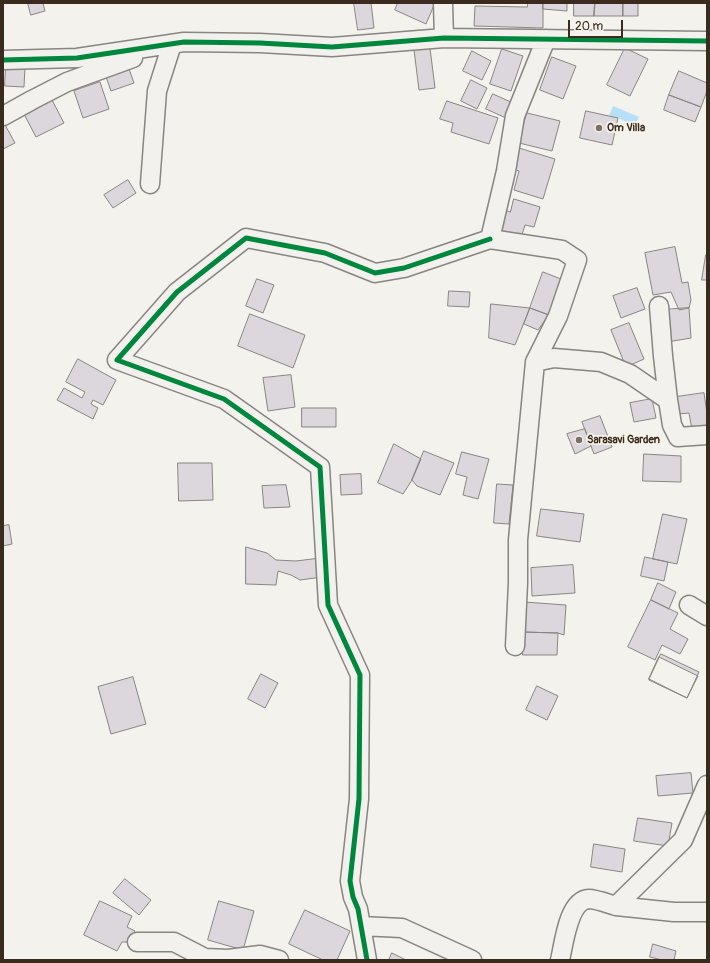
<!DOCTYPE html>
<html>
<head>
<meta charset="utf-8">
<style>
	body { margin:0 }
	#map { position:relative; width:710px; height:963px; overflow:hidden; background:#f4f2ec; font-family:Pangolin,sans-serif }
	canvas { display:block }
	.frame { position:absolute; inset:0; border:4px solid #3b2a1e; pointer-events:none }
	.scale { position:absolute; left:568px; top:20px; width:55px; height:18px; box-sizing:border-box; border:2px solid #3b2a1e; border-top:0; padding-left:5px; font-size:12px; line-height:14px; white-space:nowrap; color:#3b2a1e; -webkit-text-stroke:3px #f7f3e8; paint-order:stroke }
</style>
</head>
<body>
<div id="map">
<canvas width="710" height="963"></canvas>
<div class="frame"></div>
<div class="scale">20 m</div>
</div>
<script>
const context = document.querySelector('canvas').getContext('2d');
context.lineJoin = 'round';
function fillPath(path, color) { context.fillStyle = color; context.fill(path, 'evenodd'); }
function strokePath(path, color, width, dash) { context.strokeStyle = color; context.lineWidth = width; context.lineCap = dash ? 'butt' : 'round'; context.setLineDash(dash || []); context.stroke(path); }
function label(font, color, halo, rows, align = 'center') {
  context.font = font + ' Pangolin,sans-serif'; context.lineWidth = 3.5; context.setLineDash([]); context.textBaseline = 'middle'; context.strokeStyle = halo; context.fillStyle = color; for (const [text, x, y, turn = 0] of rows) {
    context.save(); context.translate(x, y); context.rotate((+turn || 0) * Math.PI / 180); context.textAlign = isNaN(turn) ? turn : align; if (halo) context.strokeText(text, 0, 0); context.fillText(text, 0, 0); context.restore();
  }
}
const water = new Path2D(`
	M613 106 639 117 635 126 618 118 609 116Z`);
const building = new Path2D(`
	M28 3H43L45 11 31 15Z
	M354 3H371L374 28 358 30Z
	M398 3H435L426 24 395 10Z
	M528 3H543V28L474 26 475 6 527 7Z
	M543 3H567V11L543 9Z
	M574 3H595L594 16H574Z
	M595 3H623V16H594Z
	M623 3H638V16H623Z
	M430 48 435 88 419 90 414 50Z
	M625 48 648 59 630 96 607 85Z
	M502 49 523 56 511 91 490 84Z
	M472 51 491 61 482 80 463 71Z
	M552 57 576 66 563 99 540 90Z
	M127 63 134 83 111 91 104 71Z
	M6 66 25 67 24 87 5 86Z
	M679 71 707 83V91L701 107 669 95Z
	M471 80 487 88 477 109 461 101Z
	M100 82 109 109 83 118 74 91Z
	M493 94 513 103 506 118 486 109Z
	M669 95 701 107 695 122 664 110Z
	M52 100 64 123 36 137 24 114Z
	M447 101 498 118 489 144 451 132 453 123 440 119Z
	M586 111 618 118 612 145 580 138Z
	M527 113 560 121 552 151 519 143Z
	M4 123 15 143 3 149V124Z
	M519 148 555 159 543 199 514 190 519 171 513 169Z
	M128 180 136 193 113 208 104 195Z
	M514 199 540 207 534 227 525 225 521 238 498 232 505 210 510 212Z
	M675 247 682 283 688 282 691 300 689 308 679 310 671 292 653 295 645 253Z
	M706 255H707V280H702Z
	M543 272 561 279 549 315 530 308Z
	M257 279 274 285 263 313 246 306Z
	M637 288 645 309 621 318 613 296Z
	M449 291 470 292 469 307 448 306Z
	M491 304 530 308 515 345 489 338Z
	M530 308 549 315 538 330 524 324Z
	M689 308 691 338 667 342 662 310Z
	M250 314 305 335 293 368 238 346Z
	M629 323 644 359 626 367 611 330Z
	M78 359 116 380 103 405 93 400 91 404 98 408 93 419 57 400 64 388 82 398 85 392 66 382Z
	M291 375 295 407 268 411 263 378Z
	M704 393 707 413V428L692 430 689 413 678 414 676 397Z
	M652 399 656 418 634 422 630 403Z
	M302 408H336V427H302Z
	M600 416 612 447 594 454 582 422Z
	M585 429 591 446 575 454 567 434Z
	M394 444 421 459 412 480 403 494 378 483Z
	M424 451 454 463 440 495 417 486 412 480Z
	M462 452 489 459 478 499 463 495 467 477 456 474Z
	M644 454 681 456V482L643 481Z
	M178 463H212L213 500 179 501Z
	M361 474 362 494 341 495 340 475Z
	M497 484 513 485 509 524 494 523Z
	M286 485 290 507 264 508 262 486Z
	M541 509 584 514 580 542 537 536Z
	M663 514 687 519 677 564 653 559Z
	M9 525 12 544 3 546V526Z
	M246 547 267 553 276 560 296 561 320 558 322 577 300 580 291 575 278 571 276 585 246 584Z
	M645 557 668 562 664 581 641 576Z
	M573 565 575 593 532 596 531 568Z
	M658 583 676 592 669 609 651 600Z
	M651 600 678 613 670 629 688 639 680 654 662 645 655 660 628 647Z
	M524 602 566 605 564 635 558 633 523 632Z
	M523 632 558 633 557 655H523Z
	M661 654 699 672 687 698 649 680Z
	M659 657 698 676 687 698 649 679Z
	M261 674 278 683 265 708 248 699Z
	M133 677 146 724 111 734 98 687Z
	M537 686 558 696 547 720 526 710Z
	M691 773 693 793 658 796 656 776Z
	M638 818 672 823 668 846 634 841Z
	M594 844 625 849 622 872 591 867Z
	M125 879 151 900 139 915 113 893Z
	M100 901 132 916 127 927 135 931 129 942H122L117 951 84 935Z
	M219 901 254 911 243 950 208 940Z
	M305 910 350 931 337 960H323L289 944Z
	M653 944 676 951 674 960H662L650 957Z
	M392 953 406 960H389Z`);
const street = new Path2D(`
	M443 3 444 38
	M546 39 515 116 506 171 490 239 562 250 577 260 558 316 535 362 554 358 601 362 630 374 668 400
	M3 60 77 58 184 42 260 43 332 47 444 38 707 41
	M3 116 32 100 67 82 133 58
	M150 184 157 91 172 44
	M659 306 663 356 668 400 672 425 678 437 707 435
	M689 605 707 616
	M515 646 518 583V540L535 362
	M616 906 674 912H707
	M361 926 402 928 472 960
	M137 942H174L205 958 228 959 260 955 279 960
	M367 960 358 909 353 897 350 881 359 799 360 675 328 605 320 467 224 399 117 360 177 292 246 238 325 253 375 273 404 268 490 239
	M560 960C564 944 568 900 589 899 596 899 609 904 616 906L683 840 707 785`);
const cycleway = new Path2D(`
	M3 60 77 58 184 42 260 43 332 47 444 38 707 41
	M367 960 358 909 353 897 350 881 359 799 360 675 328 605 320 467 224 399 117 360 177 292 246 238 325 253 375 273 404 268 490 239`);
const markers = [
	[599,128,4,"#7c7066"],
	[579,440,4,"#7c7066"]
];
const poiNames = [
	["Om Villa",607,128],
	["Sarasavi Garden",587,440]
];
fillPath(water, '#b5e0f7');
fillPath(building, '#dcd6dd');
strokePath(building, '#898580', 1);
strokePath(street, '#898580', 21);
strokePath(street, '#f2f1ed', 18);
strokePath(cycleway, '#00873e', 5);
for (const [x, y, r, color] of markers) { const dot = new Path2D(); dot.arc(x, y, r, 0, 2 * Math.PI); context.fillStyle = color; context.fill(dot); strokePath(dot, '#f7f3e8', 1.5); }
label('bold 11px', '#3b2a1e', '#f7f3e8', poiNames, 'left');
</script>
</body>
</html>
